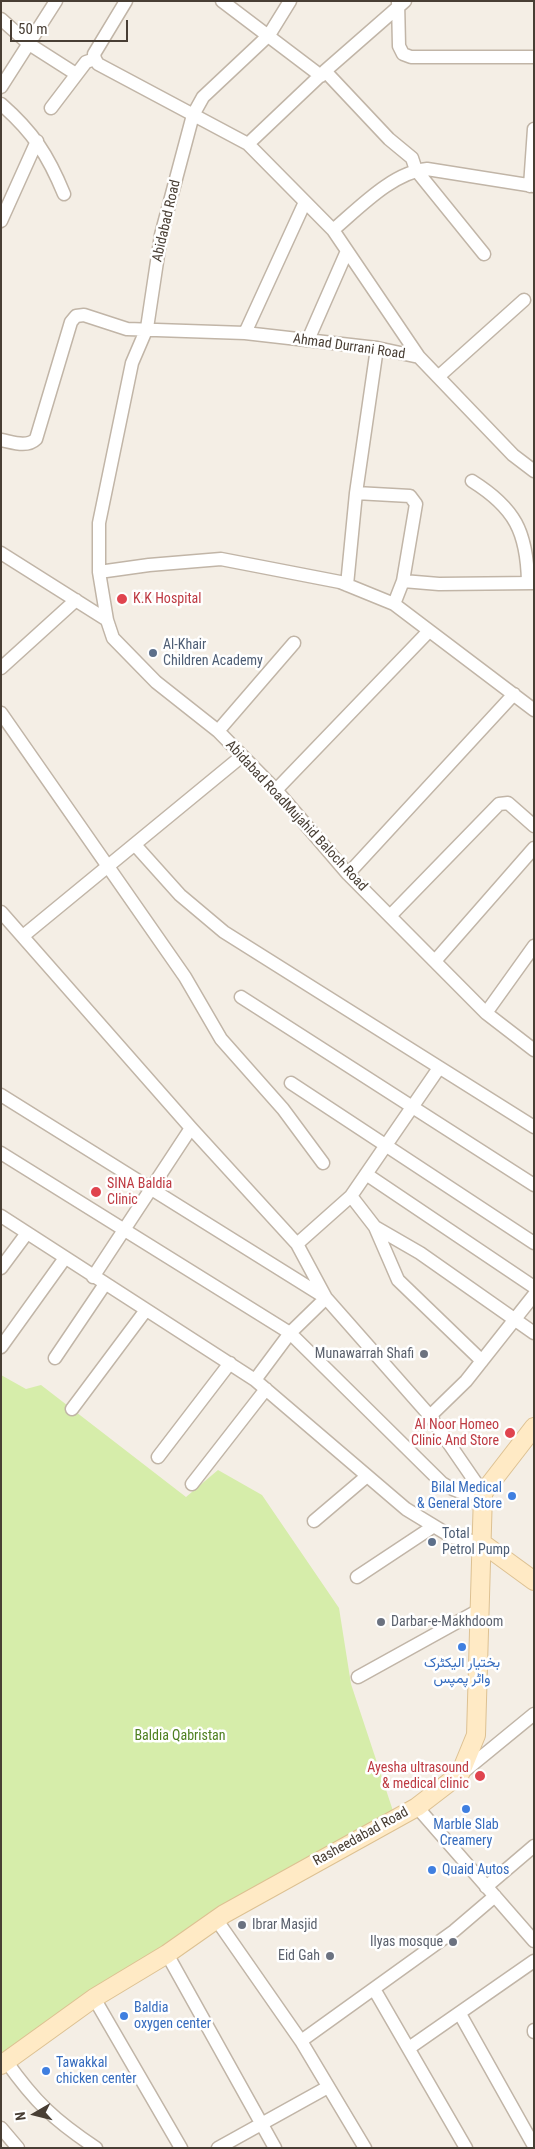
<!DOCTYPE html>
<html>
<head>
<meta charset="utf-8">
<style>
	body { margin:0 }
	#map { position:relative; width:535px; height:2149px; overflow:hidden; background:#f4eee5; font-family:"Roboto Condensed",sans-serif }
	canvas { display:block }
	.frame { position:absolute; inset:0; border:2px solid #483e34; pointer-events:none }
	.north { position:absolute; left:10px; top:2089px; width:50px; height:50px; -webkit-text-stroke:4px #fff; paint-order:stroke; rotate:262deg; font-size:14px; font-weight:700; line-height:20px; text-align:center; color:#483e34 }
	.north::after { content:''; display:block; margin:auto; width:18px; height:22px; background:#483e34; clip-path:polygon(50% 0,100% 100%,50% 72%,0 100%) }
	.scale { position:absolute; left:10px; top:20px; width:118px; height:22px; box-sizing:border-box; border:2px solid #483e34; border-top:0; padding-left:6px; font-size:15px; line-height:18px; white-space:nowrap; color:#483e34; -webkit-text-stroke:4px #fff; paint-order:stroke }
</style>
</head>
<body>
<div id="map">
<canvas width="535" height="2149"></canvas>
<div class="frame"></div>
<div class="north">N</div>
<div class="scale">50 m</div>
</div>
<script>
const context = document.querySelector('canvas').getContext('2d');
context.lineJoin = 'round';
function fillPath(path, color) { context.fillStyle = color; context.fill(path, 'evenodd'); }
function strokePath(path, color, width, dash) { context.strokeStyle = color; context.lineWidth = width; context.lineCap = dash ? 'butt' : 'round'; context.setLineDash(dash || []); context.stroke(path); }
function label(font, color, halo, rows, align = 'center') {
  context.font = font + ' "Roboto Condensed",Vazirmatn,sans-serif'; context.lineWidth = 5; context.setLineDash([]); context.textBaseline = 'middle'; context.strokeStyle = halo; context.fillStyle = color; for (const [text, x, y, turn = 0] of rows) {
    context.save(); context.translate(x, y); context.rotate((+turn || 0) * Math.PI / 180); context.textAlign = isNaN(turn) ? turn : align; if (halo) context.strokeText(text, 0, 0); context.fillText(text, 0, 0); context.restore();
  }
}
const green = new Path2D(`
	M1 1375 26 1389 41 1385 186 1497 218 1470 262 1495 339 1608 351 1684 397 1823 225 1919 4 2057 1 2052Z`);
const street = new Path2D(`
	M222 1 321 76
	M290 1 269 35 203 97 193 115 161 235 147 328 132 363 99 523V572L107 620 113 638 156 682 218 731 276 790 348 874 486 1013 534 1050
	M398 1 399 46 403 54 411 57H534
	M1 19 29 44 76 74
	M95 59 98 64 248 144 333 230 419 357
	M95 59 94 54 126 1
	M325 71 389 139 412 158 416 170 484 254
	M1 87 56 1
	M1 104C33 132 48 155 64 194
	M51 108 86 62 95 59
	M248 144 325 71 405 1
	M530 186 534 129
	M1 221 37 141
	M333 230C359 208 393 172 427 169L534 186
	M245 333 305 202
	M308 340 347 251
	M438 377 524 300
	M1 440C12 442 27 448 36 439L71 322 76 316 84 315 127 329 245 333 377 348 419 357 513 455 534 471
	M472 481C515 508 527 532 528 582
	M356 493 410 496 416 504 403 581 394 604
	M1 553 107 620
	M99 572 149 565 221 559 340 582 394 604 534 710
	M403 581 439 584 534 583
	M347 585 356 493 377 348
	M1 668 76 600
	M1 713 185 977 221 1039 283 1109 323 1163
	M218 731 294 643
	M276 790 429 631
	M136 846 180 895 224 932 534 1127
	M348 874 514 694
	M1 912 191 1128 297 1244 326 1298 430 1416 483 1493C466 1495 456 1492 442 1483L290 1333 1 1153
	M390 916 499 804 508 803 534 826
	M23 936 242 756
	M435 961 534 848
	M241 997 534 1185
	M486 1013 534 946
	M291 1083 534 1243
	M1 1095 326 1298 290 1333 255 1380
	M366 1174 534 1287
	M351 1196 375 1227 398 1280 482 1361
	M1 1216 255 1380 406 1509 452 1537 482 1543
	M375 1227 420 1253 534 1333
	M297 1244 351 1196 439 1068
	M1 1268 27 1233
	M93 1277 191 1128
	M1 1347 65 1258
	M55 1358 105 1284
	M72 1409 146 1310
	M430 1416 466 1381 534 1295
	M158 1457 230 1363
	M192 1484 266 1389
	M314 1521 367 1476
	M357 1577 434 1526
	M358 1677 479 1610
	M462 1773 534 1714
	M417 1807 534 1941
	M486 1887 534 1846
	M216 1919 301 2041 365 2148
	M167 1954 275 2148
	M374 1989 466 2148
	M94 1998 181 2148
	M460 2014 534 2146
	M534 2030V2032
	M301 2041 454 1931 495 1896
	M409 2048 534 1961
	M6 2061C35 2102 54 2120 96 2148
	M1 2128 18 2148
	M218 2148 328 2087`);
const secondary = new Path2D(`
	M482 1543 534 1581
	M1 2065 94 1998 167 1954 224 1914 417 1807 460 1774 476 1735 483 1493 534 1427`);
const markers = [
	[122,599,6,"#e0444e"],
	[153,653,5,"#5c6f8a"],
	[96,1192,6,"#e0444e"],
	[424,1354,5,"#6b7280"],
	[510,1433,6,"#e0444e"],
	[512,1496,5,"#3f7fe0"],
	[432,1542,5,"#5c6f8a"],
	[381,1622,5,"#6b7280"],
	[462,1647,5,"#3f7fe0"],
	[480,1776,6,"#e0444e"],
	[466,1809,5,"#3f7fe0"],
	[432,1870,5,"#3f7fe0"],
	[242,1925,5,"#6b7280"],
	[453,1942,5,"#6b7280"],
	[330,1956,5,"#6b7280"],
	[124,2016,5,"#3f7fe0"],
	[46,2071,5,"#3f7fe0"]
];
const streetNames = [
	["Abidabad Road",167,221,-77],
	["Ahmad Durrani Road",349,347,8],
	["Abidabad RoadMujahid Baloch Road",296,816,47],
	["Rasheedabad Road",361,1837,-29]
];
const healthNames = [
	["K.K Hospital",133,599],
	["SINA Baldia",107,1184],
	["Clinic",107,1200],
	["Al Noor Homeo",499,1425,"right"],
	["Clinic And Store",499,1441,"right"],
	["Ayesha ultrasound",469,1768,"right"],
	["& medical clinic",469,1784,"right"]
];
const serviceNames = [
	["Al-Khair",163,645],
	["Children Academy",163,661],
	["Total",442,1534],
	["Petrol Pump",442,1550]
];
const worshipNames = [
	["Munawarrah Shafi",414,1354],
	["Darbar-e-Makhdoom",391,1622,"left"],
	["Ibrar Masjid",252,1925,"left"],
	["Ilyas mosque",443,1942],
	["Eid Gah",320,1956]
];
const shopNames = [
	["Bilal Medical",502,1488,"right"],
	["& General Store",502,1504,"right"],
	["بختیار الیکٹرک",462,1663,"center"],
	["واٹر پمپس",462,1679,"center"],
	["Marble Slab",466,1825,"center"],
	["Creamery",466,1841,"center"],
	["Quaid Autos",442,1870],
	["Baldia",134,2008],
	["oxygen center",134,2024],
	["Tawakkal",56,2063],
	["chicken center",56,2079]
];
const parkNames = [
	["Baldia Qabristan",180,1736]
];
fillPath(green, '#d6edaa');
strokePath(street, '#c1b5a7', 15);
strokePath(secondary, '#ddc192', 20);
strokePath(street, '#fff', 12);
strokePath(secondary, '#ffeac5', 18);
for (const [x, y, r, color] of markers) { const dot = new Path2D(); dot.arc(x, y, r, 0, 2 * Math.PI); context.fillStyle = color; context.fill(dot); strokePath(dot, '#fff', 2); }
label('14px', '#483e34', '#fff', streetNames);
label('14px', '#be3a42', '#fff', healthNames, 'left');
label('14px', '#4e5e75', '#fff', serviceNames, 'left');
label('14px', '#5b616d', '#fff', worshipNames, 'right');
label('14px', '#366cbe', '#fff', shopNames, 'left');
label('14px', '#4f8021', '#fff', parkNames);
</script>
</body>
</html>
